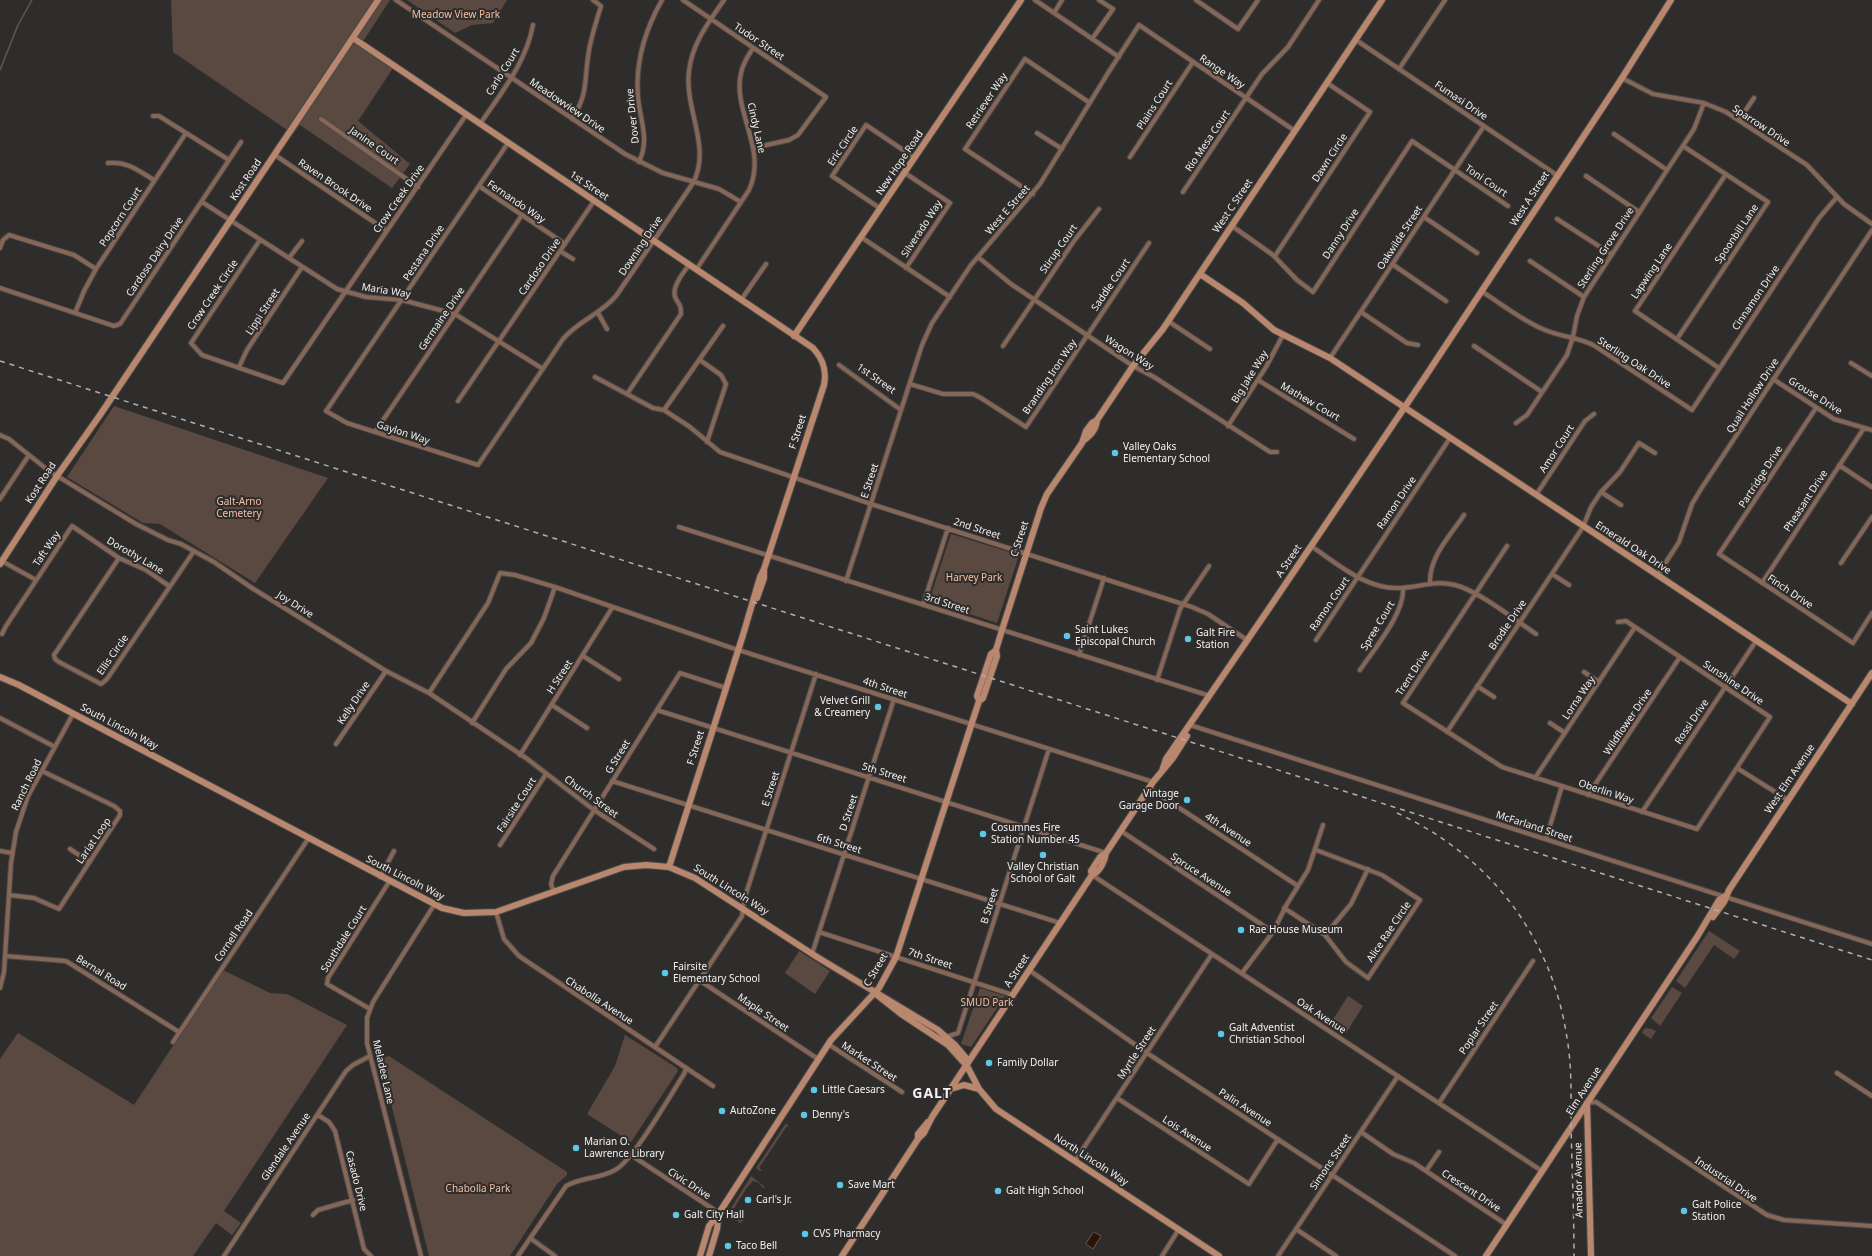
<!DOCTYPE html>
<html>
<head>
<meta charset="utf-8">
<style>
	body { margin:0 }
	canvas { display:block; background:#2f2d2b }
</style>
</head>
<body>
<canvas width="1872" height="1256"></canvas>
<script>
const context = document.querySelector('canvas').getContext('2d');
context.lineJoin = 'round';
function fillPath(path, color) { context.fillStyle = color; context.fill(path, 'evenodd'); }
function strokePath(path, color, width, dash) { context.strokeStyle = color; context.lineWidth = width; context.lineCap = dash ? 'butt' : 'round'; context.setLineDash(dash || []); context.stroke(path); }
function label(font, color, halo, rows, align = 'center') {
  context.font = font + ' "Noto Sans",sans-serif'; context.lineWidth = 4; context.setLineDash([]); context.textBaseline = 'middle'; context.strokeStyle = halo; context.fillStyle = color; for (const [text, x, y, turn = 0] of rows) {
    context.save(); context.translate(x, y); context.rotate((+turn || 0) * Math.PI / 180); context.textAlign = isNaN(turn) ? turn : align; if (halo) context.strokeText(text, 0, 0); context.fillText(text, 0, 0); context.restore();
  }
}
const green = new Path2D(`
	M171 0H390L362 43 395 65 358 121 410 164 392 188 300 125 293 134 173 52Z
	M407 0H507L493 23 472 25 455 33Z
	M114 406 328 478 255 583 160 524 143 523 67 477Z
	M951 534 1019 555 997 623 929 601Z
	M1709 931 1740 951 1734 959 1714 945 1685 988 1676 981Z
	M799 951 830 971 815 994 785 973Z
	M223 970 270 993 287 994 347 1025 224 1211 241 1223 232 1235 216 1223 193 1256H0V1059L18 1033 134 1105Z
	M1672 987 1682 993 1660 1026 1651 1018Z
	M980 988 1005 996 971 1047 961 1044Z
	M1348 996 1363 1006 1346 1033 1330 1024Z
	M1645 1028 1652 1029 1656 1031 1651 1039 1642 1033Z
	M625 1035 677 1068 678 1071 631 1142 587 1114 615 1066Z
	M389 1056 567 1172V1175L557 1184 510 1256H429L380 1059Z
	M786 1123 790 1128 787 1126 759 1168 762 1170 760 1171 756 1168Z
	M751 1176 765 1187 763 1188 759 1183 753 1181 746 1189 733 1210 736 1218 744 1220 740 1223 728 1213Z`);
const water = new Path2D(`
	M1094 1232 1101 1236 1093 1249 1086 1244Z`);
const stream = new Path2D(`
	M0 70 18 25 32 0`);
const street = new Path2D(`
	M396 0 625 154 663 173 719 189 741 202
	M683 0 826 97 798 135 789 140 753 148
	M1035 0 1119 57
	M1196 0 1238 29 1258 0
	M1054 13 1062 0
	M1092 39 1113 9 1099 0
	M1356 40 1558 176
	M1399 69 1445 0
	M1622 78 1653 94 1704 103 1726 112 1807 165 1844 204 1872 224
	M153 116H159L229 160
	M321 119 418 187
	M572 119C588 94 584 84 588 57 590 39 596 23 601 6L593 0
	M1739 120 1754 98
	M480 124C501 93 526 63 533 25
	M1037 133 1062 149
	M1614 134 1667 170
	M508 143 326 411 347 423 478 465 563 339C578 321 601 314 616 296L693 183C712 147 684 109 689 71 692 43 709 22 724 0
	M275 155 387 231
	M1130 157 1193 62
	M639 162C650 138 640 122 638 97 635 62 645 30 662 0
	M108 163C127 161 139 171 154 180
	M905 173 950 203 906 268
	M1586 176 1639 212
	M479 186 565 244
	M1183 192 1262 74 1288 47 1319 0
	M1033 194 965 149 1025 59 1090 103
	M202 202 337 289 366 297 402 300 455 314 543 369
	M881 209 832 176 866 125 915 158
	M1424 217 1477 253
	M1557 219 1611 254
	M1232 226 1273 255 1297 280 1313 292 1412 141 1508 206
	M861 237 950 297
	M260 240 191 343 202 355 283 383 466 115
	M0 248 3 240 9 235 74 255 96 269
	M560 251 573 259
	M1275 256 1370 112 1327 83
	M978 257 1011 284 1133 366 1154 377 1270 452H1277
	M289 258 302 241
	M1530 261 1584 297
	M1392 264 1446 301
	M696 270 749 190C768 149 732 111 741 73 743 63 748 56 753 48
	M0 288 114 326 120 324 241 142
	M1481 291C1502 304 1522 321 1545 330 1561 337 1579 337 1595 346L1692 410 1819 218 1837 197
	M741 300 766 264
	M1361 312 1407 343 1418 345
	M75 313 84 291 96 269 186 133
	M598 313 607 329
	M1168 321 1210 349
	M1677 339 1768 202 1683 146
	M1003 346 1074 241 1099 209
	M1474 346 1542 392
	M1330 358 1484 126
	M700 360 721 375 726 384 707 442
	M1851 363 1872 376
	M839 365 901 410
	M239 367 247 350 302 267
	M1719 368 1635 311 1726 174
	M595 377 653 408 664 410 690 427 720 452 871 504 1192 607 1208 614 1247 640
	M1773 379 1834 419 1872 430
	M1258 380 1354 439
	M910 384 943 394H973L981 398 1026 427 1149 243
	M627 394 681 314C681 305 680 306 676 299 670 289 683 273 689 265
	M458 401 594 201
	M1816 408 1719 554 1853 643 1872 613
	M664 410 723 326
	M1516 423 1527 415 1567 355 1573 337 1577 316 1584 297 1694 129 1704 103
	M1228 426 1266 367 1283 335
	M375 432 522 215
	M0 435 9 439 49 471 136 524 168 540 181 544 214 562 252 588 386 671 429 693 526 758 594 810 654 849
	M1839 465 1872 487
	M1601 492 1621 505
	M1536 495 1585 421 1594 414
	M0 499 29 455
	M679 527 1210 696
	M1311 546C1338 564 1366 590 1401 588 1420 587 1436 580 1455 585 1479 591 1515 620 1536 634
	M1507 546 1403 703 1502 767 1697 829 1770 717 1626 621 1618 622
	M119 558 54 655 55 659 59 662 101 684 107 679 194 551
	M0 560 36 580
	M1841 563 1872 517
	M1552 574 1569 585
	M1657 576 1679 542 1692 504 1701 489 1872 230
	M846 581 922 345 932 323 971 265 1040 184 1108 73 1139 25 1295 131
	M1430 583C1429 557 1450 536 1464 515
	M1762 583 1864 428
	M923 605 948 528
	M2 634 6 626 72 526 119 558 146 570 169 586
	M1316 640 1450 438
	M1079 655 1104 578
	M583 656 619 679
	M1360 670C1374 649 1405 613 1403 588
	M1584 672 1599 682
	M1157 680 1180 609 1209 566
	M1477 686 1494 697
	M429 693 488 603 500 573 515 575 555 587
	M552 705 587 728
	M657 710 1106 853
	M0 718 55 747
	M472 723 506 669 531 643 544 618 555 587 729 647 1153 782
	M1550 723 1565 733
	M1190 725 1872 944
	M1447 732 1583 527 1591 507 1601 492 1620 472 1639 443 1655 453
	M336 744 386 671
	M520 755 612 608
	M1737 768 1788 800
	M1535 778 1635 627
	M612 781 1060 923
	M1149 788 1298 886
	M1588 795 1680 657
	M1642 812 1756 641
	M1121 831 1273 932
	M1546 839 1562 786
	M500 845 546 774
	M70 849 89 862
	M0 851 12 853
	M1092 875 1542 1171
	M380 877 394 851
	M554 892 551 884 553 876 680 673 726 688
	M9 895 34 898 59 909 120 815V811L114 806 42 771
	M1284 908 1325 935 1346 962 1368 978 1420 900 1382 875 1316 850
	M496 912 504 939 519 956 713 1086
	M819 932 1013 995
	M1325 935 1351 904 1368 869
	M812 954 894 699
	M5 956 66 961 179 1032
	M1029 970 1147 1053 1455 1256
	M1242 973 1273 932 1287 904 1308 870 1323 825
	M699 980 818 1059
	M0 988 4 972 11 863 16 832 28 796 73 714
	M370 1009 327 984 328 978 389 882
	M946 1037 958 1033 1049 749
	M173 1042 308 839
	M828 1044 902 1092
	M655 1047 742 916 744 900 816 674
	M1837 1073 1872 1096
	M1117 1098 1249 1184 1278 1139
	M1439 1103 1533 961
	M1587 1103 1596 1102 1767 1215 1784 1220 1872 1226
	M318 1115 329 1122 335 1131 364 1249 371 1256
	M1361 1132 1393 1154 1414 1163 1507 1225
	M631 1155 719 1213
	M1075 1161 1212 954
	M1426 1171 1439 1152
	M313 1215 318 1210 353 1200
	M1296 1229 1336 1256
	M530 1238 555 1256
	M224 1256 346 1071 353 1065 370 1056
	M421 1256 367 1043V1018L373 1002 434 905
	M518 1256 566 1186C581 1177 600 1179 615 1170 633 1161 671 1094 684 1074L686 1069
	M1162 1256 1179 1229
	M1278 1256 1398 1076`);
const secondary = new Path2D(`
	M353 38 813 348C823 359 827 370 824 385L764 569 760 577 743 635 669 867
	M1200 274 1243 303 1274 330 1330 358 1852 704
	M794 336 1021 0
	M1083 441C1091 435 1096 430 1097 420
	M0 564 57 476 100 415 378 0
	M757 598 764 578V570
	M0 677 19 685 442 908 464 913 496 912 624 867 646 865 669 867 695 878 817 957 938 1030 955 1045 966 1058 967 1066 979 1089 996 1109 1219 1256
	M979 701 977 696 991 654 996 650
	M1162 771 1166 759 1270 607 1425 377 1622 78 1671 0
	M1092 875C1100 872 1105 861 1106 853
	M1713 917 1724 902 1729 890 1872 673
	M877 995 901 1014 948 1045 967 1066
	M951 1089 964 1085 979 1089
	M1587 1103 1591 1256
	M918 1139V1134L928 1122
	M700 1256 709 1226 719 1213 831 1040 879 988 896 957 979 701 983 698 997 656 996 650 1002 630 1041 508 1047 494 1082 443 1086 431 1092 423 1097 420 1133 366 1163 329 1382 0
	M709 1256 717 1229 719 1213
	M842 1256 918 1139 924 1133 932 1117 1092 875 1091 871 1100 857 1106 853 1153 782 1173 758 1187 736
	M1486 1256 1697 937 1719 900 1725 896`);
const rail = new Path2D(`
	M0 361 1872 960
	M1397 813C1490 856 1552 937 1567 1038 1572 1067 1571 1097 1571 1126 1572 1169 1574 1213 1574 1256`);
const markers = [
	[1115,453,4,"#5cc7e7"],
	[1067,636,4,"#5cc7e7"],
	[1188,639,4,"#5cc7e7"],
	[878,707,4,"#5cc7e7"],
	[1187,800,4,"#5cc7e7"],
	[983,834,4,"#5cc7e7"],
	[1043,855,4,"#5cc7e7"],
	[1241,930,4,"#5cc7e7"],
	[665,973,4,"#5cc7e7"],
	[1221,1034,4,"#5cc7e7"],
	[989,1063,4,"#5cc7e7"],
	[814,1090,4,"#5cc7e7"],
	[722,1111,4,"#5cc7e7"],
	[804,1115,4,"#5cc7e7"],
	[576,1148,4,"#5cc7e7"],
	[840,1185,4,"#5cc7e7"],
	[998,1191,4,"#5cc7e7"],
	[748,1200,4,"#5cc7e7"],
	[1684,1211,4,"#5cc7e7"],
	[676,1215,4,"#5cc7e7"],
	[805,1234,4,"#5cc7e7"],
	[728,1246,4,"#5cc7e7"]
];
const parkNames = [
	["Meadow View Park",456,15],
	["Galt-Arno",239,502],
	["Cemetery",239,514],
	["Harvey Park",974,578],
	["SMUD Park",987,1003],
	["Chabolla Park",478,1189]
];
const streetNames = [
	["Tudor Street",759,42,34],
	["Carlo Court",503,72,-58],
	["Range Way",1222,72,34],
	["Retriever Way",987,101,-56],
	["Fumasi Drive",1461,101,34],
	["Plains Court",1155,105,-57],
	["Meadowview Drive",567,106,34],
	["Dover Drive",633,116,-96],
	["Sparrow Drive",1761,126,33],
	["Cindy Lane",756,128,77],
	["Rio Mesa Court",1208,141,-56],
	["Janine Court",374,146,35],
	["Eric Circle",843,146,-56],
	["Dawn Circle",1330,158,-57],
	["New Hope Road",900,163,-56],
	["Kost Road",246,180,-56],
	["Toni Court",1486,181,34],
	["Raven Brook Drive",335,186,34],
	["1st Street",589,186,34],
	["Crow Creek Drive",399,199,-55],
	["West A Street",1530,199,-57],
	["Fernando Way",516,202,34],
	["West C Street",1233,206,-56],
	["West E Street",1008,210,-49],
	["Popcorn Court",121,217,-57],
	["Silverado Way",922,229,-57],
	["Danny Drive",1341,234,-57],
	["Spoonbill Lane",1737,234,-56],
	["Oakwilde Street",1400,238,-57],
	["Downing Drive",641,246,-56],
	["Sterling Grove Drive",1606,248,-57],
	["Stirup Court",1059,249,-55],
	["Pestana Drive",424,253,-56],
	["Cardoso Dairy Drive",155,257,-56],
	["Cardoso Drive",540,267,-56],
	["Lapwing Lane",1652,271,-56],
	["Saddle Court",1111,285,-56],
	["Maria Way",386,291,9],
	["Crow Creek Circle",213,295,-56],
	["Cinnamon Drive",1756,298,-56],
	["Lippi Street",263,312,-57],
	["Germaine Drive",442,319,-56],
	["Wagon Way",1129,353,32],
	["Sterling Oak Drive",1634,363,33],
	["Branding Iron Way",1050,377,-56],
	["Big Jake Way",1250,377,-58],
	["1st Street",876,379,35],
	["Quail Hollow Drive",1753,396,-57],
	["Grouse Drive",1815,396,32],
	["Mathew Court",1310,402,30],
	["F Street",798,432,-72],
	["Gaylon Way",403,433,18],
	["Amor Court",1557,449,-57],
	["Partridge Drive",1761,477,-57],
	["E Street",870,481,-72],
	["Kost Road",41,483,-57],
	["Pheasant Drive",1806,501,-57],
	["Ramon Drive",1397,503,-56],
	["2nd Street",977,529,18],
	["C Street",1020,539,-72],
	["Emerald Oak Drive",1633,548,33],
	["Taft Way",47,549,-56],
	["Dorothy Lane",135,556,30],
	["A Street",1289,561,-56],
	["Finch Drive",1790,592,34],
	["3rd Street",947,604,18],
	["Ramon Court",1330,604,-56],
	["Joy Drive",295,605,32],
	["Brodie Drive",1508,625,-56],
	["Spree Court",1378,626,-59],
	["Ellis Circle",113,655,-55],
	["Trent Drive",1413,673,-57],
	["H Street",560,677,-57],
	["Sunshine Drive",1733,683,34],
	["4th Street",885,688,18],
	["Lorna Way",1579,698,-56],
	["Kelly Drive",354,703,-56],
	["Wildflower Drive",1628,722,-56],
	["Rossi Drive",1692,722,-56],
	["South Lincoln Way",119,727,28],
	["F Street",696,748,-72],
	["G Street",618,757,-58],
	["5th Street",884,773,17],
	["West Elm Avenue",1790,779,-56],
	["Ranch Road",27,785,-64],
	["E Street",771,789,-72],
	["Oberlin Way",1606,792,18],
	["Church Street",591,797,36],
	["Fairsite Court",517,805,-57],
	["D Street",849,813,-72],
	["McFarland Street",1534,827,18],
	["4th Avenue",1228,830,33],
	["Lariat Loop",94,841,-56],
	["6th Street",839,844,17],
	["Spruce Avenue",1201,875,33],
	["South Lincoln Way",405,878,27],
	["South Lincoln Way",731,890,32],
	["B Street",990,906,-72],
	["Alice Rae Circle",1389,932,-56],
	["Cornell Road",234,936,-56],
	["Southdale Court",344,939,-58],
	["7th Street",930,959,18],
	["C Street",876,970,-59],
	["A Street",1017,971,-57],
	["Bernal Road",101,973,32],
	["Chabolla Avenue",599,1001,33],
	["Maple Street",763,1013,34],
	["Oak Avenue",1321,1016,33],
	["Poplar Street",1479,1028,-56],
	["Myrtle Street",1137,1053,-57],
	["Market Street",869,1062,33],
	["Meladee Lane",383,1072,77],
	["Elm Avenue",1584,1091,-57],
	["Palin Avenue",1245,1108,33],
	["Lois Avenue",1187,1134,33],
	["Glendale Avenue",286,1147,-56],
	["North Lincoln Way",1091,1160,33],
	["Simons Street",1331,1162,-56],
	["Amador Avenue",1579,1180,-91],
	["Industrial Drive",1726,1180,34],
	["Casado Drive",356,1181,76],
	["Civic Drive",689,1184,33],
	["Crescent Drive",1471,1191,33]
];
const poiNames = [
	["Valley Oaks",1123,447],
	["Elementary School",1123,459],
	["Saint Lukes",1075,630],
	["Episcopal Church",1075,642],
	["Galt Fire",1196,633],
	["Station",1196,645],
	["Velvet Grill",870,701,"right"],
	["& Creamery",870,713,"right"],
	["Vintage",1179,794,"right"],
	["Garage Door",1179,806,"right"],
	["Cosumnes Fire",991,828],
	["Station Number 45",991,840],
	["Valley Christian",1043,867,"center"],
	["School of Galt",1043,879,"center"],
	["Rae House Museum",1249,930],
	["Fairsite",673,967],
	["Elementary School",673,979],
	["Galt Adventist",1229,1028],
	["Christian School",1229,1040],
	["Family Dollar",997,1063],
	["Little Caesars",822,1090],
	["AutoZone",730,1111],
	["Denny's",812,1115],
	["Marian O.",584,1142],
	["Lawrence Library",584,1154],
	["Save Mart",848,1185],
	["Galt High School",1006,1191],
	["Carl's Jr.",756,1200],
	["Galt Police",1692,1205],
	["Station",1692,1217],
	["Galt City Hall",684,1215],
	["CVS Pharmacy",813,1234],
	["Taco Bell",736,1246]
];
const districtNames = [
	["GALT",932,1094]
];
fillPath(green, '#5a4940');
fillPath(water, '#2a1307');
strokePath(water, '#66554d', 1);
strokePath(stream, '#66554d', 1.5);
strokePath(street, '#4a4847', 6);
strokePath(secondary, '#4a4847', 8);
strokePath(street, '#866757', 4);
strokePath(secondary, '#b8876e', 6);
strokePath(rail, '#b1afae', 1.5, [5, 5]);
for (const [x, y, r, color] of markers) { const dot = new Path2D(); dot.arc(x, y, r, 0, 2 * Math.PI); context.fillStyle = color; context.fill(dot); strokePath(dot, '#2f2d2b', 1.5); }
label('10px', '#f6bfa4', '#2f2d2b', parkNames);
label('10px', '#f2f0f0', '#2f2d2b', streetNames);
label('10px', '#f2f0f0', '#2f2d2b', poiNames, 'left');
context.letterSpacing = '1px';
label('bold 14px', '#f2f0f0', '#2f2d2b', districtNames);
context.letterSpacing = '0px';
</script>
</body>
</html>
